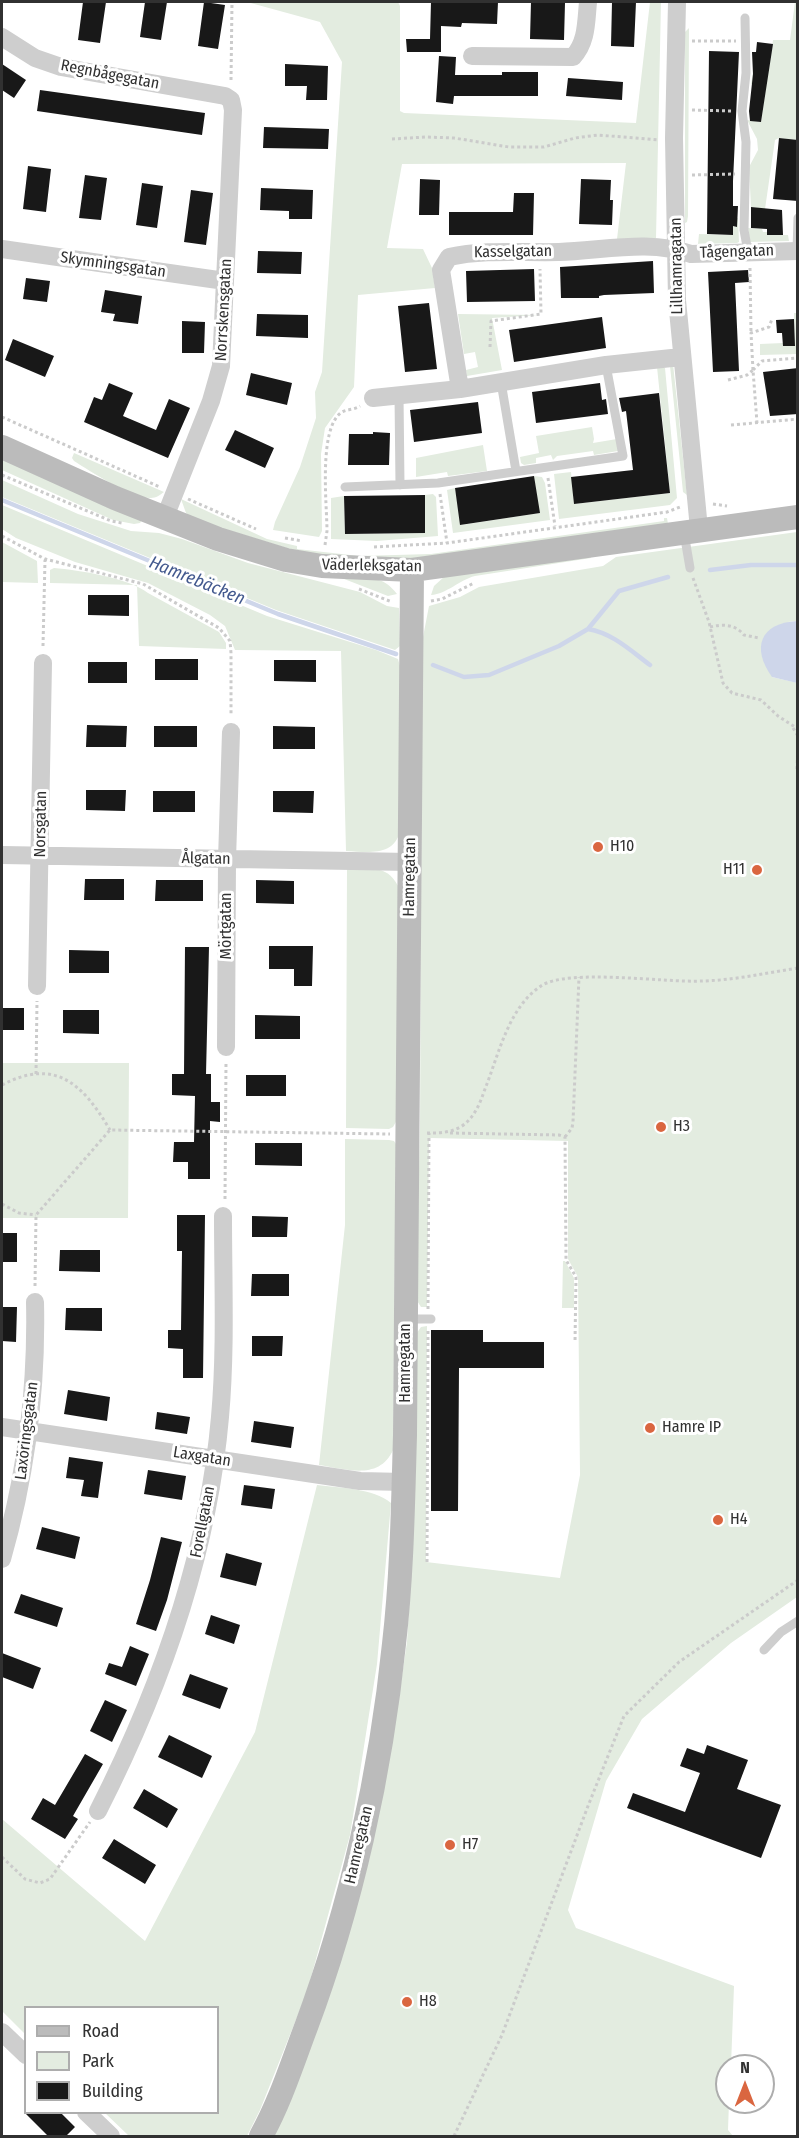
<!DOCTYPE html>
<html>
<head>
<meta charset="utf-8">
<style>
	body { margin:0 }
	#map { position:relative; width:799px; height:2138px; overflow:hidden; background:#fff; font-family:"Fira Sans Condensed",sans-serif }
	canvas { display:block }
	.frame { position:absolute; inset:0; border:3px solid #313131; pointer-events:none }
	.legend { position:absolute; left:24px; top:2006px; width:195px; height:108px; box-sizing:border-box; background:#fff; border:2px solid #adadad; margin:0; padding:8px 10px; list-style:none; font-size:18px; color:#313131 }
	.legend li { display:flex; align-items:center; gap:12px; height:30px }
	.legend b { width:30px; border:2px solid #adadad }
	.north { position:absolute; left:715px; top:2054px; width:60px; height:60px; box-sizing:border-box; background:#fff; border:2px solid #adadad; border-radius:50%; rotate:0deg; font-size:16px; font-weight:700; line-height:24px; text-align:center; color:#313131 }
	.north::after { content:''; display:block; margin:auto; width:21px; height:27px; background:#da6640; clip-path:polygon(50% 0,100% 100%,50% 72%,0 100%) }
</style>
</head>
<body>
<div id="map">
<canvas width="799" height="2138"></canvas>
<div class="frame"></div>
<ul class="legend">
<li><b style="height:8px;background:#bbb"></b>Road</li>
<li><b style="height:16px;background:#e3ece0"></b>Park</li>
<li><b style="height:16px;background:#181818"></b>Building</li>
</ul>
<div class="north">N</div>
</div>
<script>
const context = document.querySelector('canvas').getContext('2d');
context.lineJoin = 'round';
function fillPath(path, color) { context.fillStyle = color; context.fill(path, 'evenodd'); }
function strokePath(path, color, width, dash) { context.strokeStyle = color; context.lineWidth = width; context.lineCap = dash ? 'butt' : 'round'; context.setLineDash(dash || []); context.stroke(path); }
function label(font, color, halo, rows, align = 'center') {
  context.font = font + ' "Fira Sans Condensed",sans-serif'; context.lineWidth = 6; context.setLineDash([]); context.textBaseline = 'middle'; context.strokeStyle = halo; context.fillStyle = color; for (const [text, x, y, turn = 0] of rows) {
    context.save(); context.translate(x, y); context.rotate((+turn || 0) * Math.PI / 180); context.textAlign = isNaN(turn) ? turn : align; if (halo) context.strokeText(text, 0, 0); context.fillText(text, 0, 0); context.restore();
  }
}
const green = new Path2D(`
	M247 2H398L400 6V111L404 113 636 123 650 2H661L656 238 617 239 626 163 402 164 387 248 423 249 432 268 435 288 358 295 354 387 325 428 321 454 322 531 319 537 273 530 275 522 300 467 316 418 315 392 322 372 342 62 320 22Z
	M795 2H797V140L779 138 775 140 765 209 751 207 749 167 758 150 757 139 747 120 761 122 766 87 751 84 754 66 769 68 773 40H790Z
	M689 28 688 216 687 222 685 223V32Z
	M733 218H738L739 242 737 243 698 244 699 234 732 235Z
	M748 228 762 229 763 232H767L768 235H788L789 241 750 242Z
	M794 313H797V354L760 355V344L783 343V346H795Z
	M458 314 539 315 492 318 502 370 467 376 466 370 478 367 475 352 464 354Z
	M673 364 687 495 683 492 670 366Z
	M657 367 665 368 677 498 670 505 559 519 554 474 571 472 574 504 670 493Z
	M592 427 594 439 593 443 617 439 618 451 594 455 593 451 557 456 553 460 551 455 536 458V463L524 465 521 463 520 457 539 453 536 436Z
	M483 445 487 471 448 476 447 472 416 477V458Z
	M74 453 164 492C160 495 156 498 151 498 133 499 90 471 74 461L72 458Z
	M2 456 143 519 140 523 134 524 113 520 2 470Z
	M534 476 542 477 545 483 550 520 453 533 447 490 455 488 461 525 539 513Z
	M2 480 78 514 131 531 159 533 182 539 248 563 360 592 387 606 399 608 400 646 395 650 276 610 2 497Z
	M433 494 436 497 438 536 377 541 331 539V498L344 496 345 534 425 533V495Z
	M181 499 267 539 297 546V549L359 556 431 554 664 521V518H667L668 524 415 558 374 560 303 553 195 520 186 513Z
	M2 505 267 616 376 650 398 659 401 670 400 831C394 857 367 852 346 851L341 651 235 650 225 626 210 615 148 583 75 562 16 538 2 529Z
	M797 532V621L788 622 772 677 798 683 797 1597 731 1643 642 1719 606 1781 568 1910 576 1928 734 1986 731 2066H727V2102H729L728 2130 733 2136H272L390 1756 407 1642 412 1560 416 1334 421 1327 427 1326 426 1562 560 1578 580 1475 578 1277 568 1259V1141L429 1138 427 1307H421L416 1299 420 1127 422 690 423 637 429 606 460 597 479 587 603 566 616 557Z
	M2 542 37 561 38 583 2 582Z
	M590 552 591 558 475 576C459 580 447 594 431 595L434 586 445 576Z
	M54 568C79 570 129 578 148 593L219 632 226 643V649L139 646 137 585 50 583V570Z
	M339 577C363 578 382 573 397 594L388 596Z
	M347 868C372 869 389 864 400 890L397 1120 393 1127 389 1129 346 1128Z
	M2 1063H129L128 1218H2Z
	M345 1139 389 1140 394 1141 396 1144 393 1450C379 1481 346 1469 319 1465L345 1225Z
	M563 1261H565L574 1278V1308H562Z
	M317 1485C340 1488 373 1488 391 1503L377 1664 350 1835 307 1992 260 2110 247 2136H129L105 2113 218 2112V2008H26L25 2034 2 2011V1819L145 1941 255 1732Z`);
const water = new Path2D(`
	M797 621H798L797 683 772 677C751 648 760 623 797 621Z`);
const stream = new Path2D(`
	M2 500 278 614 396 654
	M710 570 751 565H798
	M588 629C612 633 630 650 650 665
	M433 665 464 677 489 675 559 646 588 629 619 591 668 577`);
const building = new Path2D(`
	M83 2H106L100 43 78 40Z
	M145 2H167L161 40 140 37Z
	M204 2 225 5 218 49 198 46Z
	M431 2H498L497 24 462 23 461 27 441 26V52H407L406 39H430Z
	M531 2 565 3 564 40 530 39Z
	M612 2H636L634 47 611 46Z
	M757 42 773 44 761 122 750 121 749 111 753 74 752 52H756Z
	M709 51 739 52 733 181V206H738L737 227 733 226V235L707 234Z
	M439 56 456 57 455 75H502V72H538V96H454L453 104 436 102Z
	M2 64 26 80 14 98 2 90Z
	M285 64 328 66 327 100H306L307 86H285Z
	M568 78 623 82 622 100 566 96Z
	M40 90 205 113 202 135 37 111Z
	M264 127 329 129 328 149 263 148Z
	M779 138 798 140V201L773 199Z
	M28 166 51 169 46 212 23 209Z
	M85 175 107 178 101 220 79 218Z
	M420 179 440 180 439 215H419Z
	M581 179 611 180 610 200H613L612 225 579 224Z
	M142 183 163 186 157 228 136 225Z
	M261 188 313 190 312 219H289V211L260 210Z
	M191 190 213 193 206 245 184 242Z
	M514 193H534L533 235H449V212H513Z
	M751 207 782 210 783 235H767V229L751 228Z
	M258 251 302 252 301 274 257 273Z
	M653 261 654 293 604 295 599 296V298H561L560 267Z
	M534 269 535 301 467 302 466 271Z
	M748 270 749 282 735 283 739 371 713 372 708 272Z
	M26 278 50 281 47 302 23 299Z
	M105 290 142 296 138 324 113 321 115 314 101 312Z
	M429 303 437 369 405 372 398 306Z
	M257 314 308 315V338L256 336Z
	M602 317 606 348 514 362 509 330Z
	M794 319 795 346H783L782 333H777L776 320Z
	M182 321 205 322 204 353H182Z
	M13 339 54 356 45 377 5 360Z
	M798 368V414L770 416 763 372Z
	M251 373 292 383 287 405 246 395Z
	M109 383 133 393 123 416 156 430 169 399 190 408 168 458 84 422 94 397 102 400Z
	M600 383 602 400 606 399 608 414 536 423 532 392Z
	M659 393 670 493 574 504 571 477 633 470 626 411 622 412 619 398Z
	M478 402 482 433 414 442 410 410Z
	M235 430 274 448 265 468 225 450Z
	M373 432 390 433 389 465H348L349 434H373Z
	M534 476 540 513 460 525 455 488Z
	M425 495V533L345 534 344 496Z
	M88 595H129V616L88 615Z
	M155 659H198V680H155Z
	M274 660H316V682L274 681Z
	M88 662H127V683H88Z
	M87 725 127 726 126 747H86Z
	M154 726H197V747H154Z
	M273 726 315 727V749H273Z
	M86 790H126L125 811 86 810Z
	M153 791H195V812H153Z
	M273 791H314L313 813 273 812Z
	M85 879H124V900H84Z
	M156 880H203V901H155Z
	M256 880 294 881V904L256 903Z
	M269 946H313L312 986H294V969H269Z
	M185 947H209L206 1074H211V1102H220V1122L210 1121V1179H188V1162H173L174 1142H194L195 1096 172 1095V1074H184Z
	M69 950 109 951V973H69Z
	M2 1008H24V1030H2Z
	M63 1010H99V1034L63 1033Z
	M255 1015 300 1016V1039H255Z
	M246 1075H286V1096H246Z
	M255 1143H302V1166L255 1165Z
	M177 1215H205L203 1378H183V1349L168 1348V1330H181L182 1251H177Z
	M252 1216 288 1217 287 1237H252Z
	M2 1233H17V1262H2Z
	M60 1250H100V1272L59 1271Z
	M252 1274H289V1296H251Z
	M2 1307H17L16 1342 2 1341Z
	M66 1308H102V1331L65 1330Z
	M431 1330H483V1342H544V1368H459L458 1511H431Z
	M252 1336H283L282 1356H252Z
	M68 1390 110 1397 107 1421 64 1414Z
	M157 1412 190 1417 187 1434 155 1429Z
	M254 1421 294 1427 291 1448 251 1442Z
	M69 1457 103 1462 98 1498 81 1496 84 1480 66 1478Z
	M148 1470 186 1476 182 1500 144 1494Z
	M244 1485 275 1489 272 1509 241 1505Z
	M42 1527 80 1537 75 1559 36 1549Z
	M161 1537 182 1542 167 1600 156 1631 136 1624 150 1580Z
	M226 1553 262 1563 256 1586 220 1577Z
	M21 1594 63 1608 57 1627 14 1613Z
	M211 1615 240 1625 234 1644 205 1634Z
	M130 1646 149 1654 136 1686 105 1674 109 1663 122 1667Z
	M2 1653 41 1668 33 1689 2 1677Z
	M190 1674 228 1688 220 1709 182 1695Z
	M105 1700 127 1710 112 1742 90 1731Z
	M169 1735 212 1756 202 1778 158 1757Z
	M707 1745 748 1760 737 1789 781 1805 761 1858 627 1808 633 1793 685 1812 700 1773 680 1766 687 1748 704 1754Z
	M85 1754 103 1764 73 1816 78 1819 65 1839 31 1819 43 1798 55 1805Z
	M144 1789 178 1809 167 1828 133 1808Z
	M114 1839 156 1865 145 1884 102 1858Z
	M24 2112H60L75 2127 66 2136H48Z`);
const path = new Path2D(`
	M692 41H736
	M231 80 232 2
	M692 110 732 111
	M392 139 426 137 454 138 509 147H544L575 138 598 135 659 140
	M692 175 735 174
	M750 268 751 333
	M490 347 491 321 541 314 540 269
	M753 370 751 333 769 327 772 319
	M753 370 762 361 798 358
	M728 380 747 375 753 370 757 423
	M2 417 160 487
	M731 425 798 419
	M2 475 111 521 122 523
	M548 478 555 526
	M440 494 447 543
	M188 499 256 529
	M713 504 727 506
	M2 536 45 559 143 584 219 628 230 641 231 653V715
	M285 538 302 541
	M325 545 327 531C327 505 318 427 342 412 348 409 354 410 360 406
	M374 547 447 543 667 512 680 507
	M693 578 709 622 723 683 732 693 761 700 778 716 798 729
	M359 589 392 602
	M431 601 442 599 474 583
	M710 627C723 624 735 624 744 635L759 638
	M43 646 45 560
	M793 728 798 736
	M797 769 798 743
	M36 1074 37 1001
	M2 1085C55 1057 83 1084 110 1130
	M427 1133C439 1133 451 1133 462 1126 475 1117 480 1103 485 1089 499 1054 508 1008 541 986 567 968 666 983 703 981 735 980 766 973 798 968
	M450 1133 559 1135 565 1137 566 1260 576 1277 575 1342
	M565 1137 572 1128 573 1122 579 977
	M225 1199 226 1062
	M2 1204 19 1213 36 1215
	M35 1286 36 1215 110 1130 390 1134
	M428 1309 429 1133
	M427 1562 428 1330
	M2 1857 25 1879 40 1883 50 1879 90 1822
	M454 2136 502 2035 588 1806 624 1716 679 1662 798 1580`);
const lane = new Path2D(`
	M745 18 746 73 742 111 746 142 744 230 748 252
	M797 251 798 218
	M501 382 516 471
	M399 395 400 485
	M345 487 438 483 623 456 606 365
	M684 533 690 568
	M408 1319H431
	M764 1650 781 1632 798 1621`);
const street = new Path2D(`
	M677 2 674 138 677 300 699 529
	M2 37 35 58 61 67 225 96 231 100 233 110 221 366 211 401 165 517
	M472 56 573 57C587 42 586 22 588 2
	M2 249 225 281
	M460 389 441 270 449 257C485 249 523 253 559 252 602 251 649 239 691 254L798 251
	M373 398 460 389 606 365 681 357
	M2 855 410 862
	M37 986 43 663
	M226 1047 227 860 231 732
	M2 1427 360 1481 404 1482
	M2 1559C26 1475 37 1389 35 1302
	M98 1811C161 1687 208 1556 220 1417 226 1350 223 1283 223 1216
	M2 2032 26 2055
	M86 2112 111 2136`);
const secondary = new Path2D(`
	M2 447 115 498 218 539 286 560 322 566 412 570 798 517
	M261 2136C280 2102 292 2064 306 2027 351 1907 381 1772 394 1644 402 1575 403 1505 405 1435L412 570`);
const markers = [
	[598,847,6,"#da6640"],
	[757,870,6,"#da6640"],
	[661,1127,6,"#da6640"],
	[650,1428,6,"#da6640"],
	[718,1520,6,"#da6640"],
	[450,1845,6,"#da6640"],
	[407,2002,6,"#da6640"]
];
const streetNames = [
	["Regnbågegatan",110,75,11],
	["Kasselgatan",513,252,-1],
	["Tågengatan",737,252,-2],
	["Skymningsgatan",113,265,8],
	["Lillhamragatan",677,266,-91],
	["Norrskensgatan",224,310,-87],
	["Väderleksgatan",372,566,1],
	["Norsgatan",41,824,-89],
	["Ålgatan",206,859,1],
	["Hamregatan",410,877,-89],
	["Mörtgatan",227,926,-90],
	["Hamregatan",406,1363,-90],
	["Laxöringsgatan",27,1431,-83],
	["Laxgatan",202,1457,9],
	["Forellgatan",203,1522,-79],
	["Hamregatan",359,1845,-77]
];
const poiNames = [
	["H10",610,847],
	["H11",745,870,"right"],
	["H3",673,1127],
	["Hamre IP",662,1428],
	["H4",730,1520],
	["H7",462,1845],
	["H8",419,2002]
];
const waterNames = [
	["Hamrebäcken",197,581,22]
];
fillPath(green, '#e3ece0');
fillPath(water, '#ced6ea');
strokePath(stream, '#ced6ea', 4.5);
fillPath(building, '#181818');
strokePath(path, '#cbcbcb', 3, [3, 3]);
strokePath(lane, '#cecece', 9);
strokePath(street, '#cecece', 18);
strokePath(secondary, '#bbb', 24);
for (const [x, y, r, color] of markers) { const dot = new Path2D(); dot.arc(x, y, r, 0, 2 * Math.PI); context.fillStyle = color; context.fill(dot); strokePath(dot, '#fff', 2); }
label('16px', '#313131', '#fff', streetNames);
label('16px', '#313131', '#fff', poiNames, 'left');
label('italic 18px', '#43598e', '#fff', waterNames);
</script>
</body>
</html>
